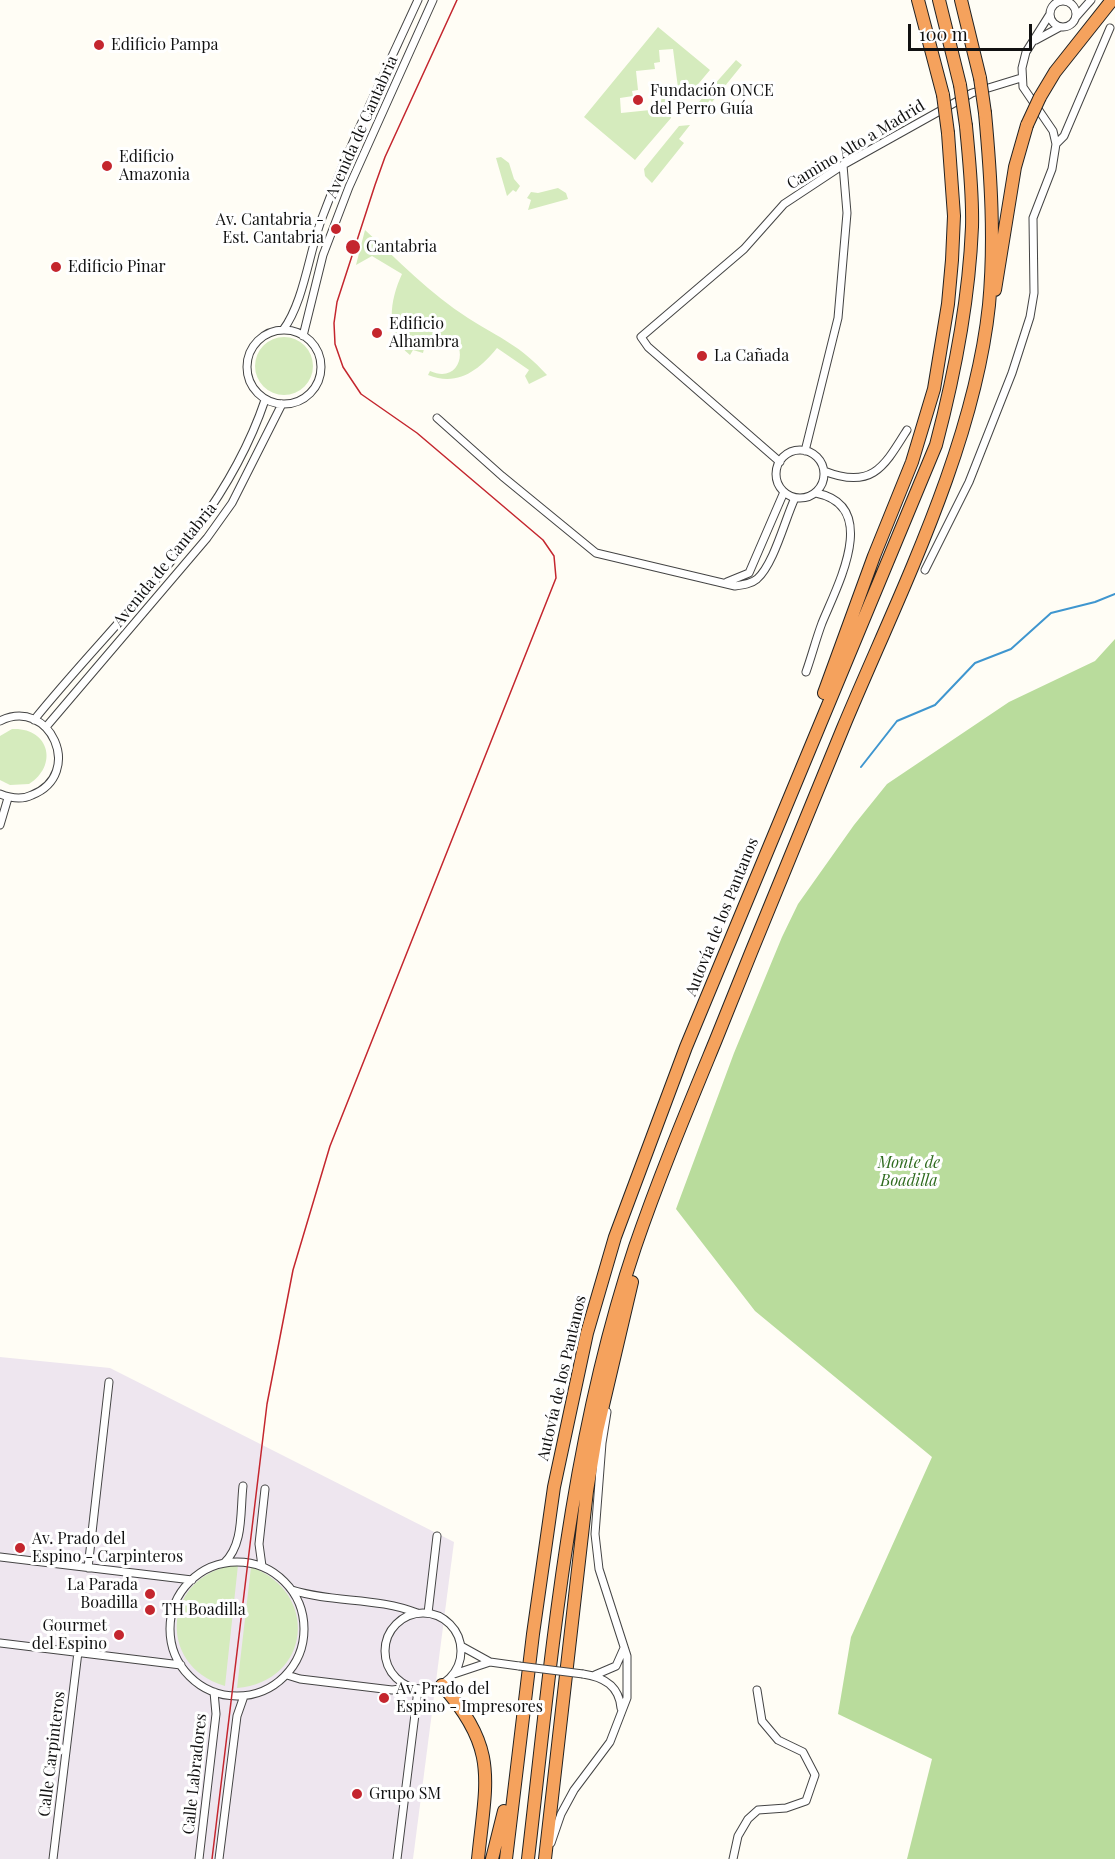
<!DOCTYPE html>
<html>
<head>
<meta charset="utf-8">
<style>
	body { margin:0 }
	#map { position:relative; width:1115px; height:1859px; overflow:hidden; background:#fffdf5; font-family:"Playfair Display",serif }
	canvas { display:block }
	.scale { position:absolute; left:908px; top:24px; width:124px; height:27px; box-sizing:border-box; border:3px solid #111; border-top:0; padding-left:8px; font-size:18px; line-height:21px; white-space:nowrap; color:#111; -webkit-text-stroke:4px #fff; paint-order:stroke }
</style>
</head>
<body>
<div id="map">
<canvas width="1115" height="1859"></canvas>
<div class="scale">100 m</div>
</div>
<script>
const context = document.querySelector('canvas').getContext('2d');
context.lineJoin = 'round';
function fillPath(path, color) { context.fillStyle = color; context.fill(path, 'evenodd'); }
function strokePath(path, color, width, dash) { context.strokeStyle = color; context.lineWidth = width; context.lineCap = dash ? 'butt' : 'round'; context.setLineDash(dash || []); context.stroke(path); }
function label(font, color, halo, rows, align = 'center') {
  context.font = font + ' "Playfair Display",serif'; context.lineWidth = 6; context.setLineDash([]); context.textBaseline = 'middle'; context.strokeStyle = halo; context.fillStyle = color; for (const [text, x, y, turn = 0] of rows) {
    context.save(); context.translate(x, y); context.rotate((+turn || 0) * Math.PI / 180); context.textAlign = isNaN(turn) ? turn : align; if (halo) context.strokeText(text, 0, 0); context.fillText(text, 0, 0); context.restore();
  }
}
const industrial = new Path2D(`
	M0 1357 110 1368 454 1542 413 1859H0Z`);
const green = new Path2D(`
	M658 27 710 70 688 96 674 100 664 92 678 88 673 49 659 50 660 62 654 63 655 69 636 71 638 90 632 91 633 96 620 98 621 113 660 109 662 95 671 103V118L635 160 584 117Z
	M736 60 742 65 712 102 710 100 698 114V103Z
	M690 125 679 139 684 143 652 183 645 176 644 169 679 126Z
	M501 157 509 163 514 179 520 186 516 192 513 190 507 196 496 158Z
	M558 188 566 193 568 199 528 210 531 200 527 198 531 192 538 193Z
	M365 230C398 260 430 294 468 318 501 339 520 345 547 375L529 384 525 376 529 370 497 348C479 370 458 387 428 375L430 371C466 387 471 331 437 336 428 338 425 345 423 353L413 350 410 355C384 334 390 300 402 274L372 256 356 265Z
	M255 366a29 29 0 1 1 58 0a29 29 0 1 1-58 0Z
	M12 729C49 727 59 765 29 784L10 785 0 780V736Z
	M238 1565 225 1686C154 1665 164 1572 238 1565Z
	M251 1567C320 1592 311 1682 237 1688Z`);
const forest = new Path2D(`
	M1115 639V1859H907L932 1759 838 1714 851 1637 932 1457 755 1311 676 1209 734 1053 782 937 798 904 854 825 887 784 1009 702 1095 661Z`);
const stream = new Path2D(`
	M861 767 897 721 935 705 975 663 1011 649 1051 613 1095 602 1115 594`);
const minor = new Path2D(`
	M1050 14a13 13 0 1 1 26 0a13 13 0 1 1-26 0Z
	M1076 17 1091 0
	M1036 40 1060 27
	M1056 144 1064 136 1110 28
	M283 330C304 302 309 252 322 218 350 144 385 72 418 0
	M247 367a37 37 0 1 1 74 0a37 37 0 1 1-74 0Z
	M303 336 323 255 349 187 433 0
	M437 418 502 476 596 553 735 586C743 585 751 584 757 579 774 564 785 519 795 498
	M776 474a24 24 0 1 1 48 0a24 24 0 1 1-48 0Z
	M805 451 838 318 847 213 843 165
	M780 462 648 347 641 337 744 249 784 204 843 165 972 93 1021 78
	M824 471C872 490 884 467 907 430
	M925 570 969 482 1012 373 1030 317 1034 293 1033 218 1052 169 1056 144 1053 131 1023 87 1022 68 1026 52 1050 14
	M727 582 749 573 784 492
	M806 672C812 655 816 639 822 623 837 586 881 506 816 493
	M34 720C117 617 222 528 265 400
	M0 721C50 696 85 774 32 795 22 800 10 798 0 794
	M46 727 207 538 232 503 282 404
	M0 825 8 798
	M0 1557 192 1580
	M170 1629a67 67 0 1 1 134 0a67 67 0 1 1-134 0Z
	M224 1563C244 1545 240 1511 243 1486
	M262 1566 259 1544 265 1489
	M88 1568 109 1382
	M292 1590C332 1603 378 1597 417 1613
	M385 1651a38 38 0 1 1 76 0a38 38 0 1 1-76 0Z
	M428 1613 437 1536
	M0 1643 181 1665
	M461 1646 490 1662
	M454 1674 490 1662 519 1666
	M583 1674C604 1677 619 1686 621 1708
	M287 1675 300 1679 392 1690 409 1688
	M595 1675 616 1666 624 1648
	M551 1843 561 1814 574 1790 610 1742 627 1698V1656L599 1569 595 1534 602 1443 607 1412
	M53 1859 78 1652
	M199 1859 216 1714 214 1692
	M219 1859 237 1716 244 1696
	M397 1859 418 1690
	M733 1859 738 1836 748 1819 758 1810 786 1808 806 1801 815 1775 803 1752 778 1740 762 1721 757 1690`);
const motorway = new Path2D(`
	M918 0 943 95
	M939 0 960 85
	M961 0 980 78
	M1040 97 1055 72 1112 0
	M995 290 1015 167 1027 125
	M824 693 874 556 912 462 934 389 948 304 952 260 954 216 948 133
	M442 1685C499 1749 486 1780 478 1859
	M492 1859 504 1811
	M506 1859 533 1634 554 1487 587 1333 615 1237 686 1047 936 445C955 373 969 301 972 227 973 193 969 159 966 126
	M528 1859C552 1654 569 1444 635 1247 659 1177 687 1110 715 1042 757 937 800 832 843 728 898 596 974 448 989 305 995 242 991 177 985 113
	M545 1859 587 1491 597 1431 632 1282`);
const tram = new Path2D(`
	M212 1859 267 1404 293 1270 330 1146 556 578 554 556 543 540 417 433 361 394 343 367 335 344 334 323 337 302 375 185 385 157 457 0`);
const minorBridge = new Path2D(`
	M519 1666 583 1674`);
const motorwayBridge = new Path2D(`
	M980 78 985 113
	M960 85 966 126
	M943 95 948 133
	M1027 125 1040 97`);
const markers = [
	[99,45,6,"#c4262e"],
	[638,100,6,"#c4262e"],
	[107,166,6,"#c4262e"],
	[336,229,6,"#c4262e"],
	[353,247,8,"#c4262e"],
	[56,267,6,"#c4262e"],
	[377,333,6,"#c4262e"],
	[702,356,6,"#c4262e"],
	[20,1548,6,"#c4262e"],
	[150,1594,6,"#c4262e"],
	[150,1610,6,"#c4262e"],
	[119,1635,6,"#c4262e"],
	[384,1698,6,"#c4262e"],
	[357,1794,6,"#c4262e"]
];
const poiNames = [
	["Edificio Pampa",111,45],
	["Fundación ONCE",650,91],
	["del Perro Guía",650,109],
	["Edificio",119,157],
	["Amazonia",119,175],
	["Av. Cantabria -",324,220,"right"],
	["Est. Cantabria",324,238,"right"],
	["Cantabria",366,247],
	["Edificio Pinar",68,267],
	["Edificio",389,324],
	["Alhambra",389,342],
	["La Cañada",714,356],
	["Av. Prado del",32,1539],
	["Espino - Carpinteros",32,1557],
	["La Parada",138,1585,"right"],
	["Boadilla",138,1603,"right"],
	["TH Boadilla",162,1610],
	["Gourmet",107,1626,"right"],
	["del Espino",107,1644,"right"],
	["Av. Prado del",396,1689],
	["Espino - Impresores",396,1707],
	["Grupo SM",369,1794]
];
const streetNames = [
	["Avenida de Cantabria",362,127,-66],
	["Camino Alto a Madrid",856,145,-31],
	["Avenida de Cantabria",165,565,-51],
	["Autovía de los Pantanos",722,917,-68],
	["Autovía de los Pantanos",562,1378,-77],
	["Calle Carpinteros",52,1754,-83],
	["Calle Labradores",195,1774,-84]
];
const parkNames = [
	["Monte de",909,1163],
	["Boadilla",909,1181]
];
fillPath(industrial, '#eee6ef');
fillPath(green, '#d5ebbd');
fillPath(forest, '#b9dc9c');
strokePath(stream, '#3f96cf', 2);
strokePath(minor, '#444', 9);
strokePath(motorway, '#222', 14);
strokePath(minor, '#fff', 7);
strokePath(motorway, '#f5a25d', 12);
strokePath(tram, '#c4262e', 1.5);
strokePath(minorBridge, '#444', 9, []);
strokePath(motorwayBridge, '#222', 14, []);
strokePath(minorBridge, '#fff', 7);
strokePath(motorwayBridge, '#f5a25d', 12);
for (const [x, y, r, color] of markers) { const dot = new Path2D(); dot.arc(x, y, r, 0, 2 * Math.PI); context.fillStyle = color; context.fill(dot); strokePath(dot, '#fff', 2); }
label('16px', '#111', '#fff', poiNames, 'left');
label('16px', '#111', '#fff', streetNames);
label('italic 16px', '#2f6b1f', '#fff', parkNames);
</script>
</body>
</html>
